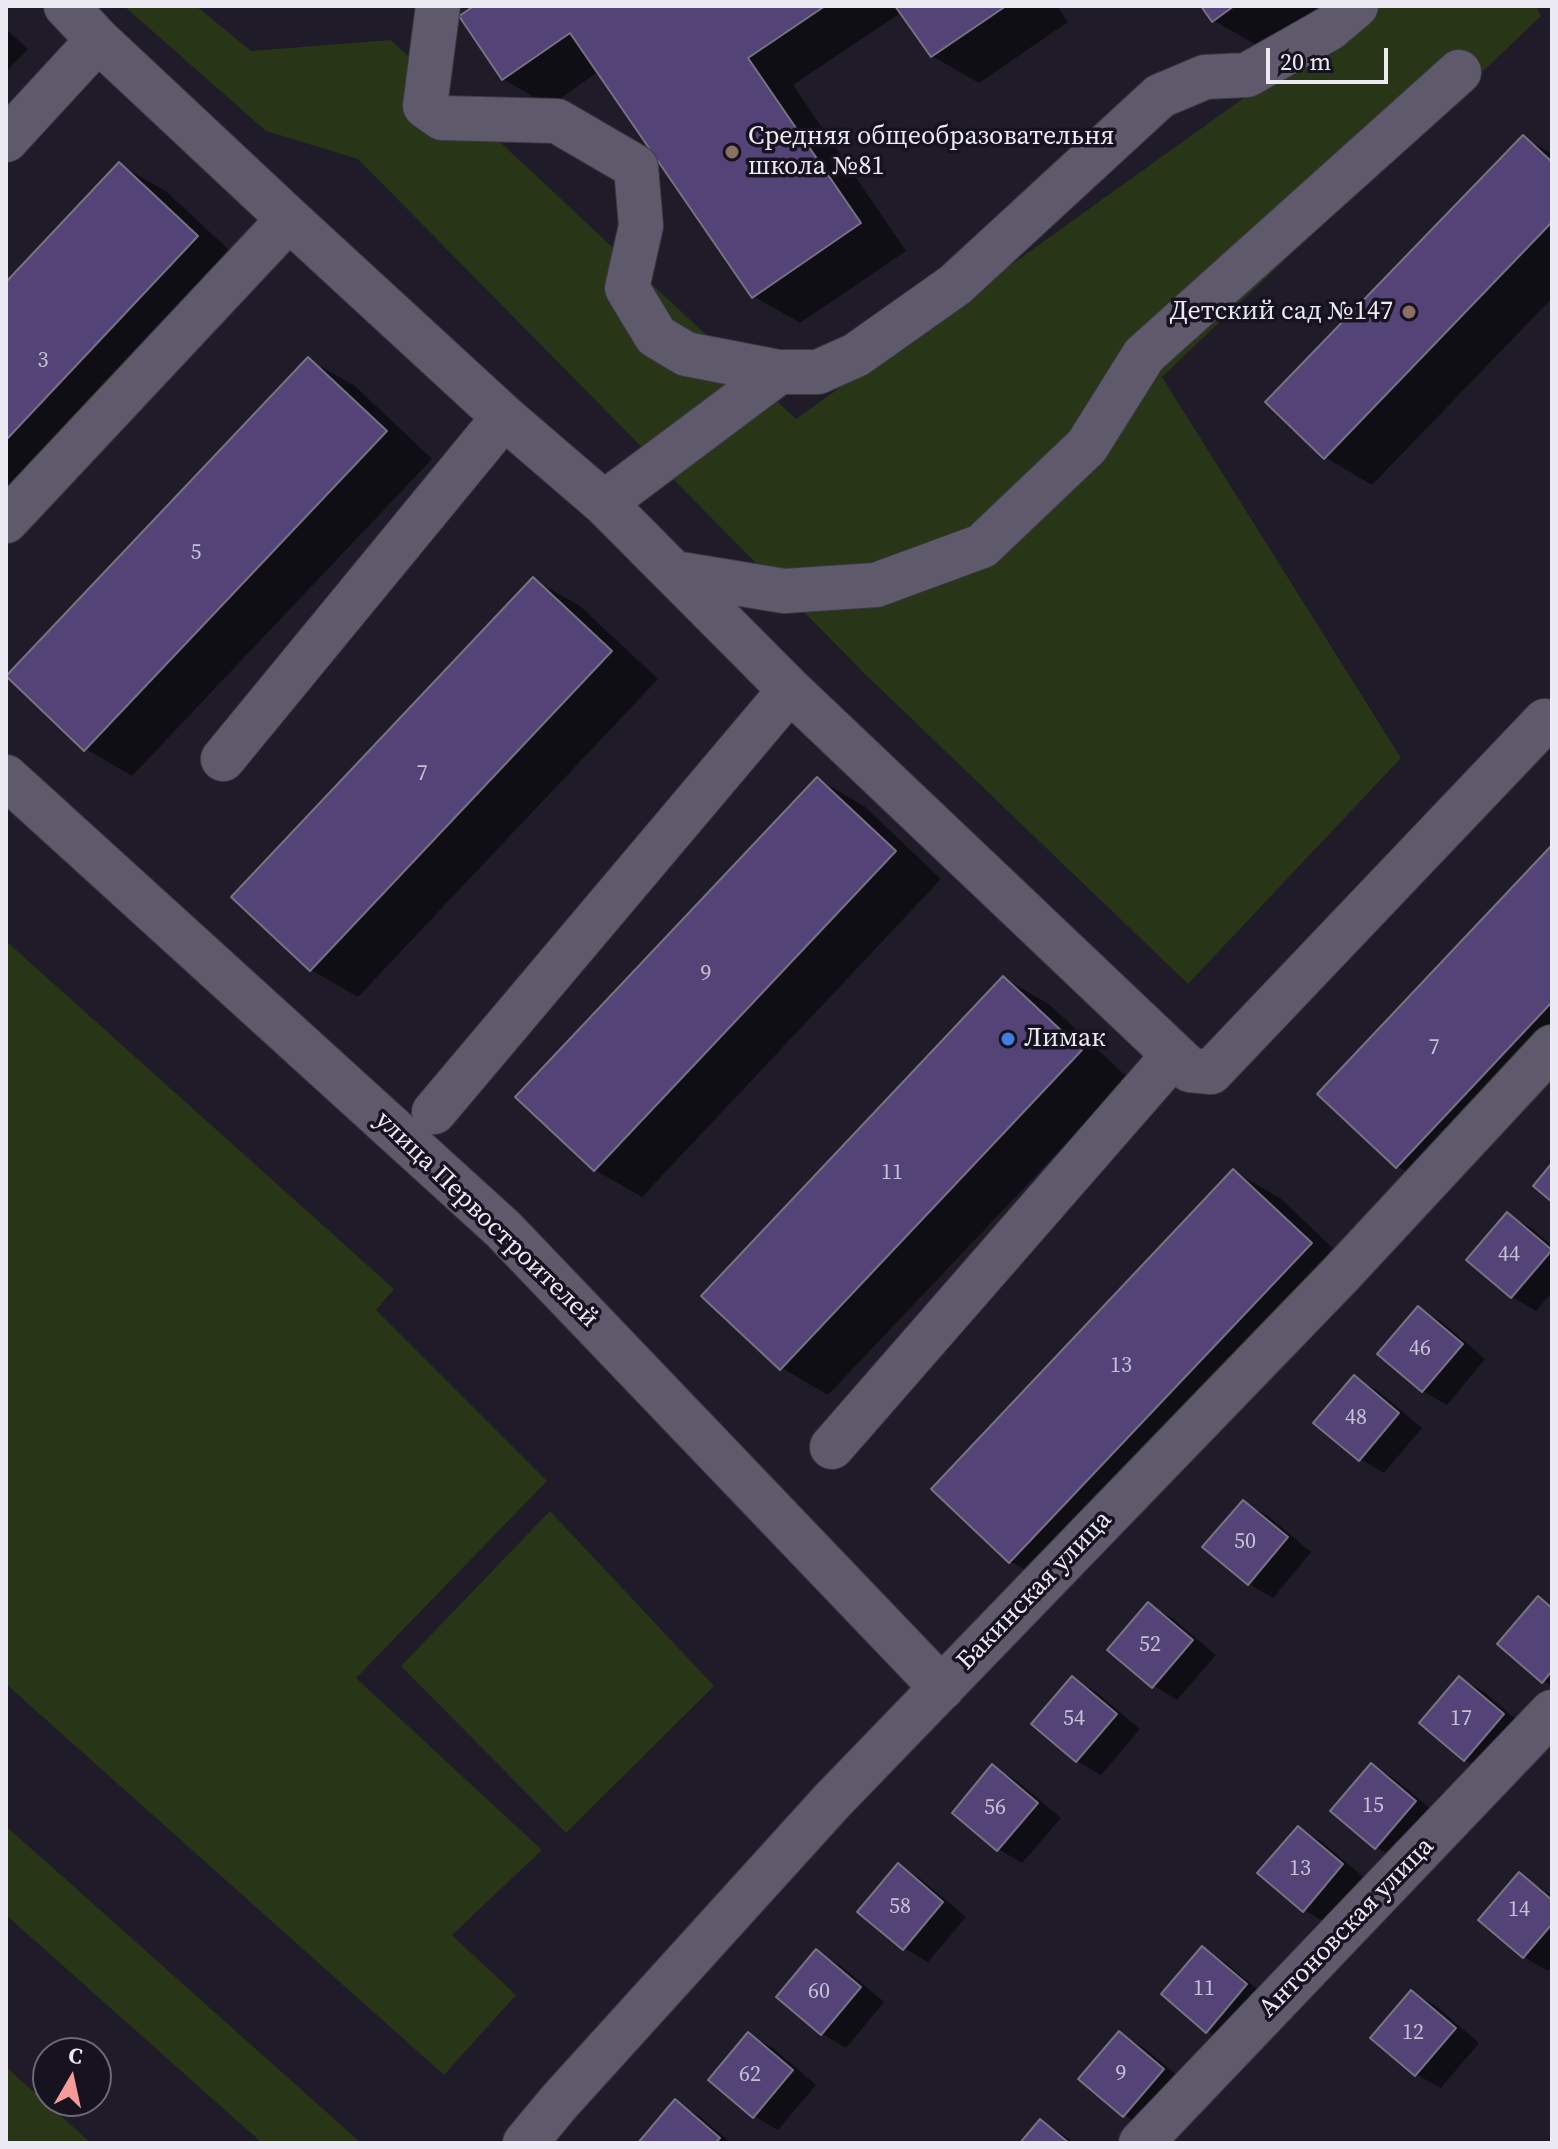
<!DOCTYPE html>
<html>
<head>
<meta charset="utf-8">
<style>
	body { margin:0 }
	#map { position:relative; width:1558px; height:2149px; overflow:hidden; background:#1f1b28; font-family:"Source Serif 4",serif }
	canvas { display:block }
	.frame { position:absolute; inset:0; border:8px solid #eceaf3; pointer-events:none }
	.north { position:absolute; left:32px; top:2037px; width:80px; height:80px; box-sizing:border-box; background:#16121f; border:2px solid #6c6874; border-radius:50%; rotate:9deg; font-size:22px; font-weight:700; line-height:32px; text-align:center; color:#eceaf3 }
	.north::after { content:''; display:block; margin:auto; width:28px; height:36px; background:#f59b9a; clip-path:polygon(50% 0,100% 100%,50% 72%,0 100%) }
	.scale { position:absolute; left:1266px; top:48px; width:122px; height:36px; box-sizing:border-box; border:4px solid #eceaf3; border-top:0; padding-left:10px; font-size:24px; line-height:28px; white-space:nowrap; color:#eceaf3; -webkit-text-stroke:6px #16121f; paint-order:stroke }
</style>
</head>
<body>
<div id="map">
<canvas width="1558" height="2149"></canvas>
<div class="frame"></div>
<div class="north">С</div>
<div class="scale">20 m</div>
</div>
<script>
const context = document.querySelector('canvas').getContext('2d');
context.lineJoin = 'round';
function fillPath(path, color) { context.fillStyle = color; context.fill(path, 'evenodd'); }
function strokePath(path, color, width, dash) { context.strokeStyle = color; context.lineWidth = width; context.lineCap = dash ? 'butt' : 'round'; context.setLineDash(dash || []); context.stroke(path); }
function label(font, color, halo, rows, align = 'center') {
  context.font = font + ' "Source Serif 4",serif'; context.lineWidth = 7; context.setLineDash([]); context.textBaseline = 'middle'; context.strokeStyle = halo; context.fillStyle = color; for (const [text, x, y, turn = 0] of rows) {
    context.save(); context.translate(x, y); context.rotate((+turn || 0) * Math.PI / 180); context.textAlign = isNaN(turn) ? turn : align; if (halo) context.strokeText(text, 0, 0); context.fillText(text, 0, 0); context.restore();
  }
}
const green = new Path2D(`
	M124 6H196L251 51 391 40 796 419 1372 6H1536L1541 16 1162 377 1401 758 1188 984 866 675 358 159 266 131Z
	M6 941 394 1289 376 1310 547 1481 356 1678 542 1850 452 1935 516 1995 444 2075 6 1684Z
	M550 1511 714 1686 566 1833 401 1666Z
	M6 1826 360 2142 262 2143 6 1915Z
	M6 2067 91 2143H6Z`);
const shadow = new Path2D(`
	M477 6H1057L1068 22 979 83 932 56 902 12 793 85 906 251 800 323 753 296 599 71 550 106 503 79Z
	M1203 6H1320L1260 47 1213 20Z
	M6 29 28 49 6 72Z
	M1523 137 1552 154V298L1372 485 1326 458 1268 402Z
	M120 165 167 192 244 264 6 516V285Z
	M308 359 355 386 432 459 132 776 86 749Z
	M534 580 580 606 658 679 358 997 311 970 234 897Z
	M818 779 864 806 941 879 642 1197 595 1170Z
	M1552 848V1078L1443 1193 1397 1166Z
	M1004 978 1050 1005 1128 1078 828 1395 782 1368Z
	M1233 1171 1280 1198 1357 1271 1057 1588 1010 1561Z
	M1507 1215 1531 1228 1552 1246V1292L1536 1311 1512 1297 1469 1260Z
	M1418 1308 1442 1322 1485 1359 1447 1405 1423 1391 1380 1354Z
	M1354 1377 1378 1391 1422 1428 1384 1473 1360 1459Z
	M1244 1502 1268 1516 1311 1552 1273 1598 1249 1584Z
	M1539 1599 1552 1606V1686L1544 1681Z
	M1148 1605 1172 1618 1216 1655 1177 1700 1154 1686 1110 1649Z
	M1072 1678 1096 1692 1140 1729 1101 1775 1077 1761 1034 1724Z
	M1460 1678 1484 1692 1527 1729 1489 1774 1465 1760Z
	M1371 1765 1395 1779 1439 1816 1400 1861 1376 1847 1333 1811Z
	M993 1767 1017 1781 1061 1818 1022 1863 998 1849Z
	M1298 1828 1322 1842 1366 1879 1328 1924 1304 1910Z
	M898 1866 922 1880 966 1917 928 1962 904 1948Z
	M1519 1874 1552 1896V1966L1548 1971 1524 1957 1481 1920Z
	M1202 1949 1226 1963 1270 2000 1231 2045 1207 2031Z
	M817 1952 841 1966 884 2002 846 2048 822 2034 778 1997Z
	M1412 1992 1436 2006 1479 2043 1441 2088 1417 2075 1373 2038Z
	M1119 2033 1143 2047 1187 2084 1148 2129 1124 2115 1081 2079Z
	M749 2035 773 2048 816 2085 778 2130 754 2116Z
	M675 2102 699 2116 731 2143H640Z
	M1041 2122 1065 2136 1074 2143H1022Z`);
const building = new Path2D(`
	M474 6H825L748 58 861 223 752 298 570 33 502 80 459 16Z
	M895 6H1006L931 57Z
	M1201 6H1234L1212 22Z
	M1523 135 1552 162V222L1324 459 1265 402Z
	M119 162 198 236 6 440V282Z
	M308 357 387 431 84 751 6 676Z
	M533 577 612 651 310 971 231 897Z
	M817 777 896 851 594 1171 515 1097Z
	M1552 845V1002L1396 1168 1317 1094Z
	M1003 976 1082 1050 780 1370 701 1296Z
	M1552 1163V1202L1533 1186Z
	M1233 1169 1312 1243 1009 1563 931 1489Z
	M1507 1212 1552 1250 1511 1298 1466 1260Z
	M1418 1306 1463 1344 1422 1392 1377 1354Z
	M1354 1375 1399 1413 1359 1461 1313 1423Z
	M1243 1500 1288 1537 1248 1585 1202 1547Z
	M1538 1596 1552 1608V1671L1542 1683 1497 1644Z
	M1148 1602 1193 1640 1152 1688 1107 1650Z
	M1072 1676 1117 1714 1076 1762 1031 1724Z
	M1459 1676 1504 1714 1464 1761 1419 1723Z
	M1371 1763 1416 1801 1375 1849 1330 1811Z
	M992 1764 1038 1803 997 1851 952 1813Z
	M1298 1826 1343 1864 1303 1912 1257 1873Z
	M898 1863 943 1902 903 1950 857 1912Z
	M1519 1872 1552 1900V1924L1523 1958 1478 1920Z
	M1202 1946 1247 1984 1206 2033 1161 1994Z
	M816 1949 861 1987 821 2035 776 1997Z
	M1411 1990 1456 2028 1415 2076 1370 2038Z
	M1119 2031 1164 2069 1123 2117 1078 2079Z
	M748 2032 793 2070 753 2118 708 2080Z
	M675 2099 720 2138 715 2143H638Z
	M1040 2119 1069 2143H1020Z`);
const minor = new Path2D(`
	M66 6 98 40 289 219 504 417 604 503 790 690 1190 1070 1211 1072 1545 721
	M438 6 425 106 442 118 557 121 636 167 641 226 627 288 656 336 686 354 779 372H818L856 355 955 285 1160 96 1205 77 1247 75 1330 28 1356 6
	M6 140 98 40
	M604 503 779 372
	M6 521 289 219
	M674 573 784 591 876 585 982 546 1087 446 1144 355 1459 72
	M223 759 504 417
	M6 777 503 1229 942 1688
	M434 1112 790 690
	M832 1447 1173 1056
	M525 2143 560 2101 832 1801 1341 1274 1552 1047
	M1141 2143 1552 1712`);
const markers = [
	[732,152,8,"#8d6e63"],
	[1409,312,8,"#8d6e63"],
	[1008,1039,8,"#3f7fe0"]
];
const numberNames = [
	["3",43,361],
	["5",196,553],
	["7",422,774],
	["9",706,974],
	["7",1434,1048],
	["11",892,1173],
	["44",1509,1255],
	["46",1420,1349],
	["13",1121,1366],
	["48",1356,1418],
	["50",1245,1542],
	["52",1150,1645],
	["54",1074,1719],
	["17",1461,1719],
	["15",1373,1806],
	["56",995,1808],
	["13",1300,1869],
	["58",900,1907],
	["14",1519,1910],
	["11",1204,1989],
	["60",819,1992],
	["12",1413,2033],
	["9",1121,2074],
	["62",750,2075]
];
const poiNames = [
	["Средняя общеобразовательня",748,137],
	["школа №81",748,167],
	["Детский сад №147",1393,312,"right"],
	["Лимак",1024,1039]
];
const streetNames = [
	["улица Первостроителей",486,1220,44],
	["Бакинская улица",1035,1591,-46],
	["Антоновская улица",1347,1928,-46]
];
fillPath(green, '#283517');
fillPath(shadow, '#0007');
fillPath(building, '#544376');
strokePath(building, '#777283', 2);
strokePath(minor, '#3b3843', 46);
strokePath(minor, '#5f5a6b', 44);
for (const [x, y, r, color] of markers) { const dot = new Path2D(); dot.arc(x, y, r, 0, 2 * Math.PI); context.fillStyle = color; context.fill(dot); strokePath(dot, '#16121f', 3); }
label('22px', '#c6c0d4', null, numberNames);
label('26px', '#eceaf3', '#16121f', poiNames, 'left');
label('26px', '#eceaf3', '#16121f', streetNames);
</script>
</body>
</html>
